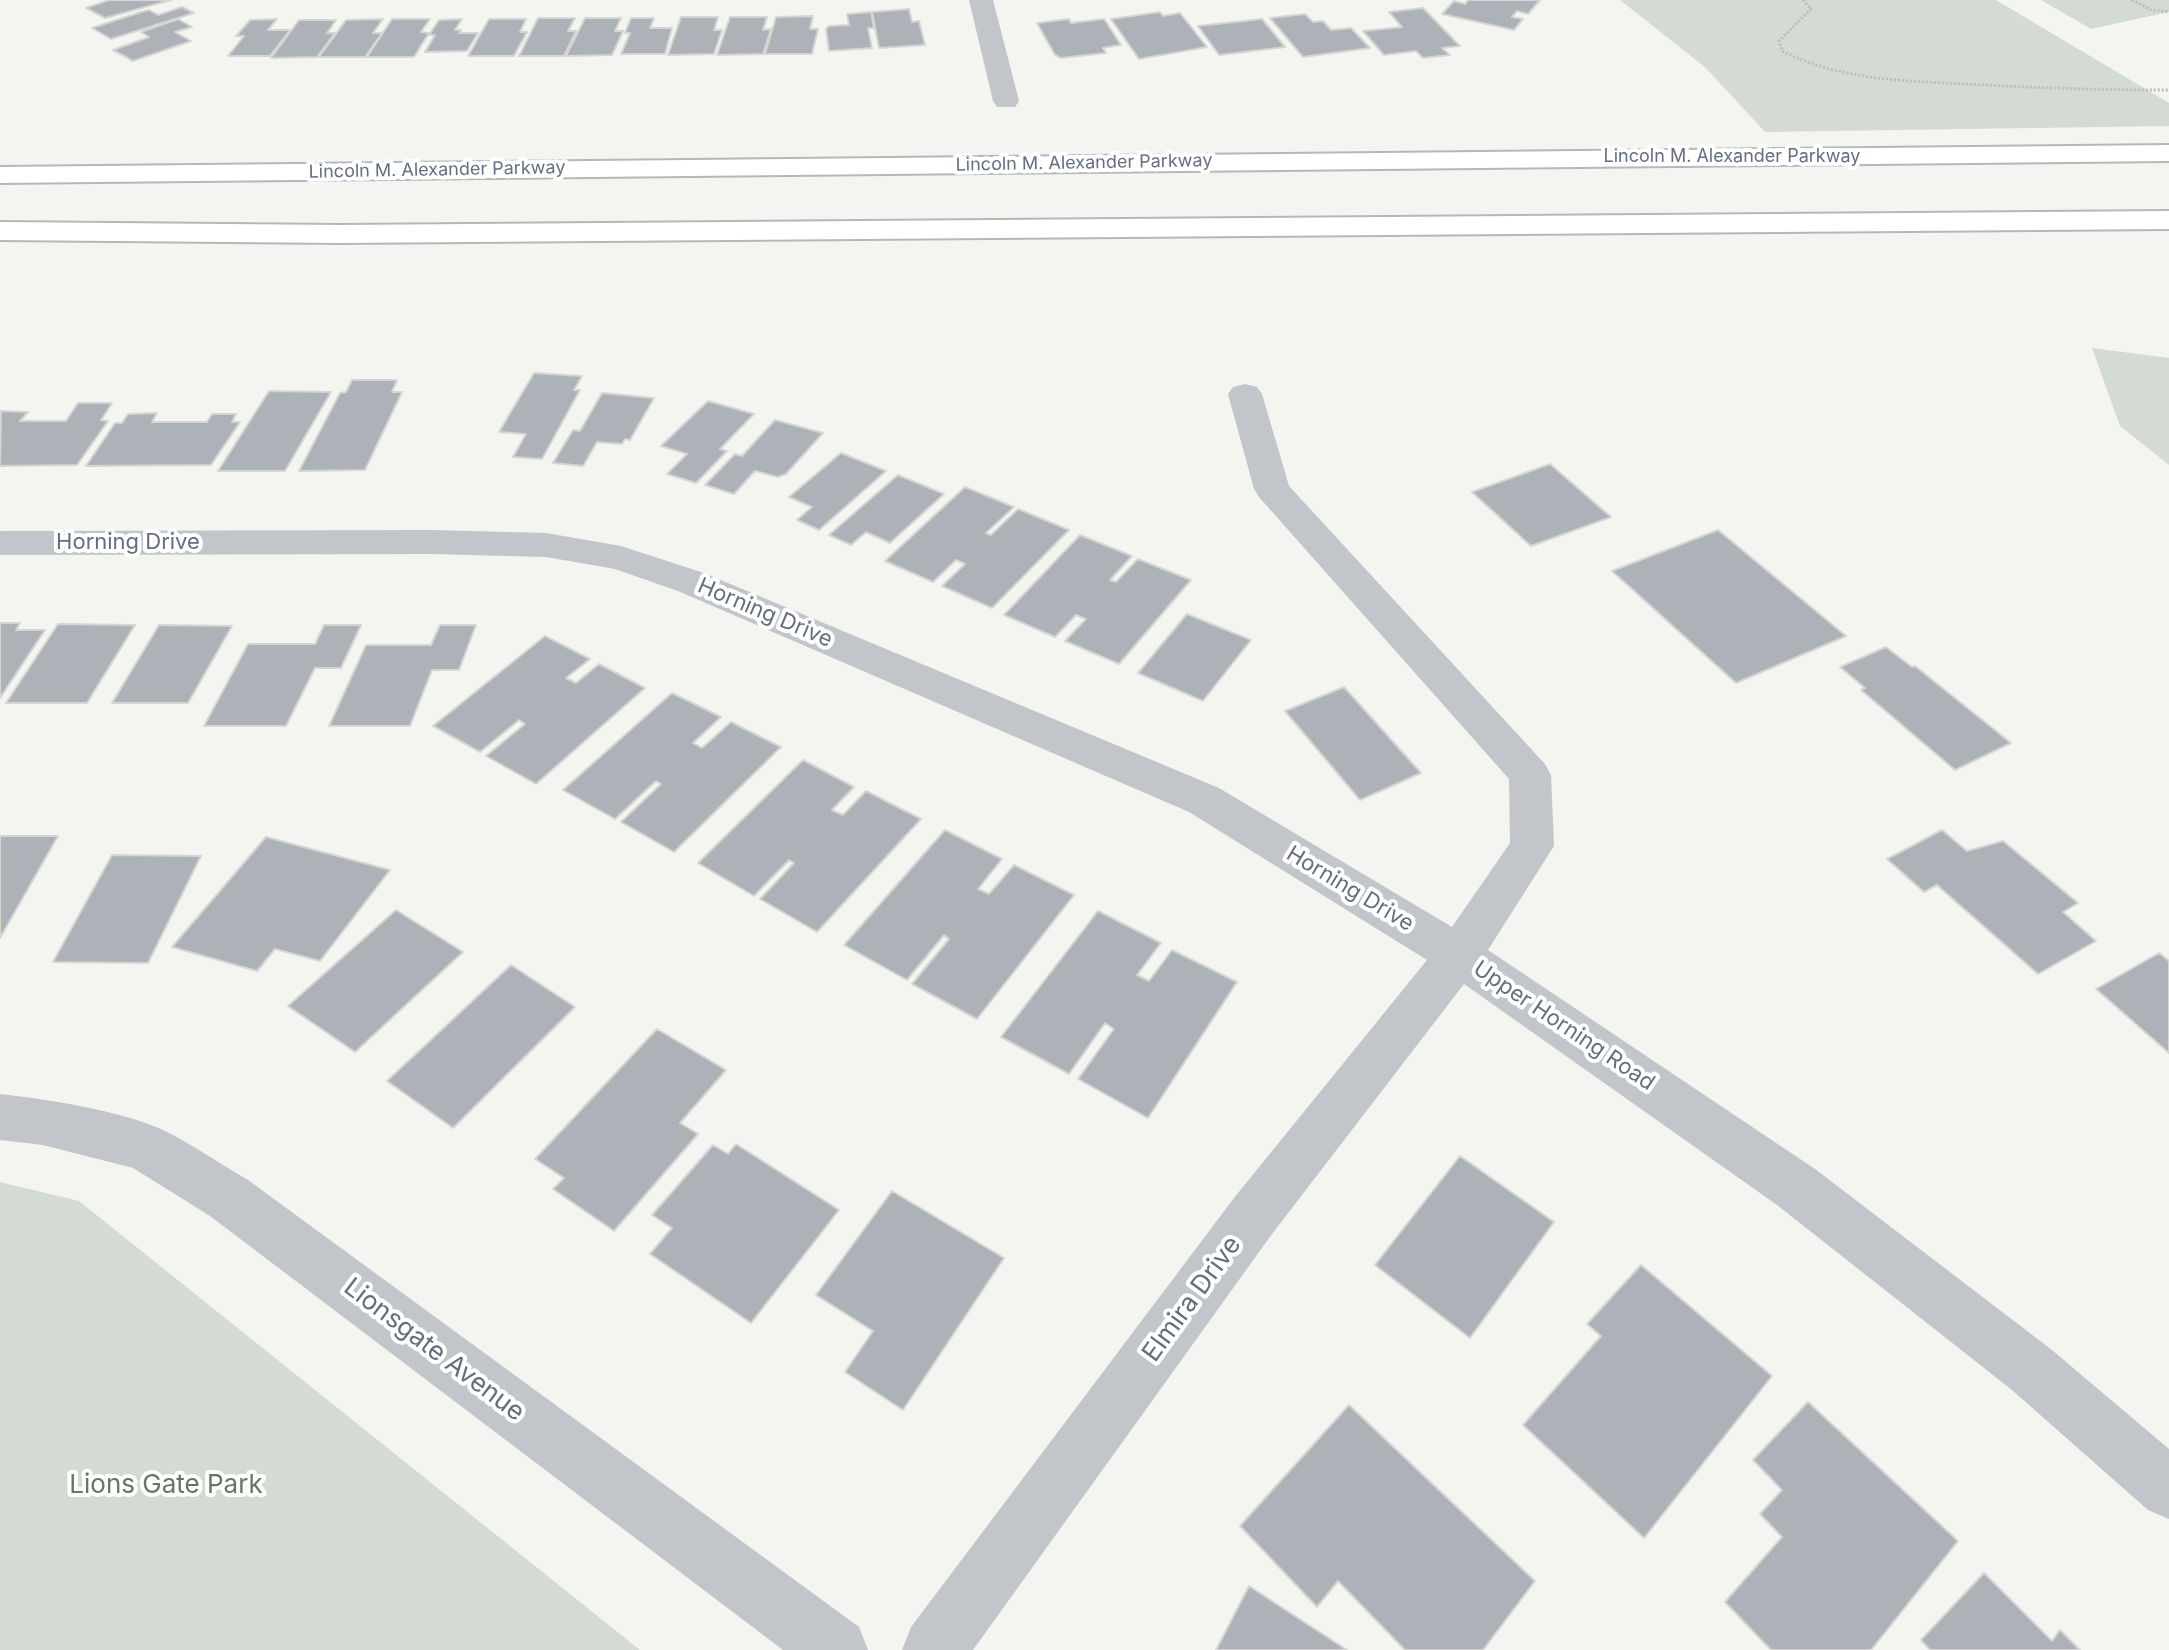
<!DOCTYPE html>
<html>
<head>
<meta charset="utf-8">
<style>
	body { margin:0 }
	canvas { display:block; background:#f4f5f0 }
</style>
</head>
<body>
<canvas width="2169" height="1650"></canvas>
<script>
const context = document.querySelector('canvas').getContext('2d');
context.lineJoin = 'round';
function fillPath(path, color) { context.fillStyle = color; context.fill(path, 'evenodd'); }
function strokePath(path, color, width, dash) { context.strokeStyle = color; context.lineWidth = width; context.lineCap = dash ? 'butt' : 'round'; context.setLineDash(dash || []); context.stroke(path); }
function label(font, color, halo, rows, align = 'center') {
  context.font = font + ' Inter,sans-serif'; context.lineWidth = 8; context.setLineDash([]); context.textBaseline = 'middle'; context.strokeStyle = halo; context.fillStyle = color; for (const [text, x, y, turn = 0] of rows) {
    context.save(); context.translate(x, y); context.rotate((+turn || 0) * Math.PI / 180); context.textAlign = isNaN(turn) ? turn : align; if (halo) context.strokeText(text, 0, 0); context.fillText(text, 0, 0); context.restore();
  }
}
const green = new Path2D(`
	M1620 0H1996L2169 103V126L1765 132 1706 68Z
	M2041 0H2169V12L2091 29Z
	M2092 348 2169 358V465L2120 426Z
	M0 1182 79 1201 640 1650H0Z`);
const building = new Path2D(`
	M109 0H171L105 18 86 8Z
	M1468 0H1540L1528 14 1517 11 1512 17 1523 19 1514 30 1442 14 1454 1 1465 4Z
	M182 7 194 13 111 39 92 28 141 12 149 10 158 15Z
	M1423 8 1460 46 1442 48 1450 55 1423 58 1416 51 1384 55 1363 31 1402 27 1389 12Z
	M909 9 912 22 919 21 925 45 879 48 872 12Z
	M871 12 874 28H868L872 48 829 51 826 29 829 26 849 25 847 14Z
	M1160 12 1163 16 1180 13 1207 47 1139 59 1111 19Z
	M1305 14 1313 22 1323 21 1331 30 1351 28 1370 48 1303 57 1270 18Z
	M813 16 810 29H818L812 54H765L776 17Z
	M681 17H718L714 30H722L714 54 668 55Z
	M730 17H767L763 30 771 29 763 54 717 55Z
	M538 18H575L568 31H576L564 56H519Z
	M585 18H621L615 31H623L612 55 566 56Z
	M631 18H654L650 28H672L665 54H621L630 33H625Z
	M178 19 192 27 175 32 191 41 133 61 113 50 149 37 141 32Z
	M277 19 268 30H290L270 56H228L244 36H236L250 20Z
	M383 19 373 33H382L365 57H319L346 20Z
	M392 19H430L421 32 429 33 414 57H367Z
	M462 19 455 30H461L459 33H478L467 51 425 52 435 35H429L439 20Z
	M489 19H526L520 32H527L514 56H468Z
	M1069 19 1071 23 1104 19 1121 45 1103 48 1106 53 1061 58 1055 55 1037 23Z
	M1262 19 1285 47 1219 55 1198 26Z
	M299 20H336L327 33H335L317 57 271 58Z
	M534 373 582 376 574 390H580L542 459 513 457 526 434 499 432Z
	M352 380H397L392 392H402L365 470 299 471 340 393 346 392Z
	M269 391 331 392 285 471H218Z
	M602 393 654 398 630 440 625 439 622 444 597 442 583 466 553 463 573 430 580 431Z
	M708 401 754 414 720 449 727 451 696 483 667 474 687 454 661 446Z
	M78 403H112L101 420 108 421 77 465 0 466 1 411 28 412 20 421H66Z
	M157 413 152 422H207L212 414H236L232 422H240L211 465 86 466 115 423H122L128 414Z
	M775 420 823 433 786 474 778 477 755 471 734 494 705 485 735 454 742 456Z
	M841 453 886 471 819 530 797 520 812 507 789 497Z
	M1550 464 1611 517 1531 546 1472 492Z
	M898 475 944 494 890 543 866 532 851 545 829 535Z
	M965 487 1014 507 986 533 991 535 1018 509 1069 530 992 608 942 586 965 564 956 560 933 582 885 561Z
	M1718 530 1846 636 1736 683 1612 571Z
	M1080 535 1132 556 1110 580 1116 582 1138 559 1191 580 1119 664 1065 641 1086 619 1076 615 1055 637 1004 615Z
	M1187 614 1251 640 1203 701 1138 673Z
	M0 623H20L16 630H45L0 698Z
	M58 624 135 625 87 703H6Z
	M159 625 232 626 188 703H112Z
	M324 625H361L341 668H315L286 726H204L248 644H315Z
	M440 625H476L459 670H432L410 726H329L366 645H431Z
	M545 636 590 659 566 678 576 683 599 664 645 688 536 784 486 756 525 724 519 720 480 752 433 726Z
	M1886 647 1912 667 1915 666 2011 743 1955 770 1861 690 1865 688 1840 667Z
	M1344 687 1421 773 1360 800 1285 711Z
	M672 693 721 717 693 743 702 748 731 722 781 747 674 852 621 822 661 784 656 781 615 819 563 790Z
	M803 760 854 787 832 810 843 815 866 791 921 819 817 932 760 899 794 863 789 860 754 896 698 863Z
	M945 830 1002 859 978 889 989 894 1014 865 1074 895 977 1019 912 984 949 939 944 935 907 980 844 945Z
	M1942 830 1967 851 2003 841 2078 903 2063 912 2096 941 2038 974 1937 885 1924 892 1887 859Z
	M0 836H58L0 938Z
	M266 837 390 870 320 961 275 949 257 971 172 947Z
	M112 855 201 856 148 963 53 962Z
	M396 910 463 952 355 1052 288 1006Z
	M1098 911 1161 943 1137 975 1149 981 1172 950 1237 982 1148 1118 1078 1079 1114 1029 1105 1023 1069 1074 1001 1037Z
	M2159 953 2169 961V1053L2096 989Z
	M511 965 575 1007 453 1128 387 1081Z
	M657 1029 726 1070 680 1123 698 1134 614 1231 553 1189 564 1178 535 1159Z
	M736 1144 839 1210 751 1323 650 1254 672 1228 652 1215 713 1145 728 1154Z
	M1460 1156 1554 1222 1470 1338 1375 1265Z
	M892 1191 1004 1258 903 1410 845 1372 873 1331 816 1295Z
	M1641 1265 1772 1376 1644 1538 1523 1425 1601 1336 1587 1324Z
	M1808 1402 1958 1541 1871 1650H1771L1725 1602 1782 1537 1760 1514 1782 1490 1753 1460Z
	M1349 1405 1535 1581 1483 1650H1405L1338 1581 1317 1607 1240 1526Z
	M1984 1573 2052 1641 2060 1630 2080 1650H1930L1921 1640Z
	M1249 1586 1347 1650H1216Z`);
const path = new Path2D(`
	M1803 0 1811 9 1779 41 1782 51C1840 80 1903 81 1967 84 2034 88 2102 90 2169 90
	M2132 0 2151 10 2169 12`);
const minor = new Path2D(`
	M969 0H993L1019 101 1015 107H997L993 101Z
	M1245 384 1257 387 1262 394 1289 486 1545 764 1551 775 1554 846 1488 950 1815 1169 2052 1350 2169 1449V1519L2148 1510 2012 1390 1777 1205 1464 984 1272 1234 973 1650H902L911 1627 1234 1198 1427 960 1189 812 678 591 615 569 546 557 432 554 0 555V531L432 530 546 533 621 546 704 573 1219 788 1452 927 1510 843 1509 779 1259 497 1254 489 1228 394 1233 387Z
	M0 1094C46 1099 122 1111 163 1130 192 1144 220 1164 248 1180L859 1627 868 1650H783L210 1216 133 1168 43 1145 0 1140Z`);
const highway = new Path2D(`
	M2169 145V161L0 183V167Z
	M2169 211V229L340 243 0 240V222L340 225Z`);
const farStreetnames = [
	["Lincoln M. Alexander Parkway",1732,157],
	["Lincoln M. Alexander Parkway",1084,163,-1],
	["Lincoln M. Alexander Parkway",437,170,-1]
];
const streetNames = [
	["Horning Drive",128,542],
	["Horning Drive",765,613,23],
	["Horning Drive",1350,889,31],
	["Upper Horning Road",1564,1026,34]
];
const nearStreetnames = [
	["Elmira Drive",1192,1299,-54],
	["Lionsgate Avenue",434,1350,37]
];
const nearParknames = [
	["Lions Gate Park",166,1485]
];
fillPath(green, '#d4dbd2');
fillPath(building, '#adb2b8');
strokePath(building, '#d5d6d3', 2);
strokePath(highway, '#b5b7bb', 4);
strokePath(path, '#bcbdc0', 3, [2, 2]);
fillPath(minor, '#c2c5c9');
fillPath(highway, '#fff');
label('18px', '#646e81', '#fff', farStreetnames);
label('22px', '#646e81', '#fff', streetNames);
label('26px', '#646e81', '#fff', nearStreetnames);
label('26px', '#637863', '#fff', nearParknames);
</script>
</body>
</html>
